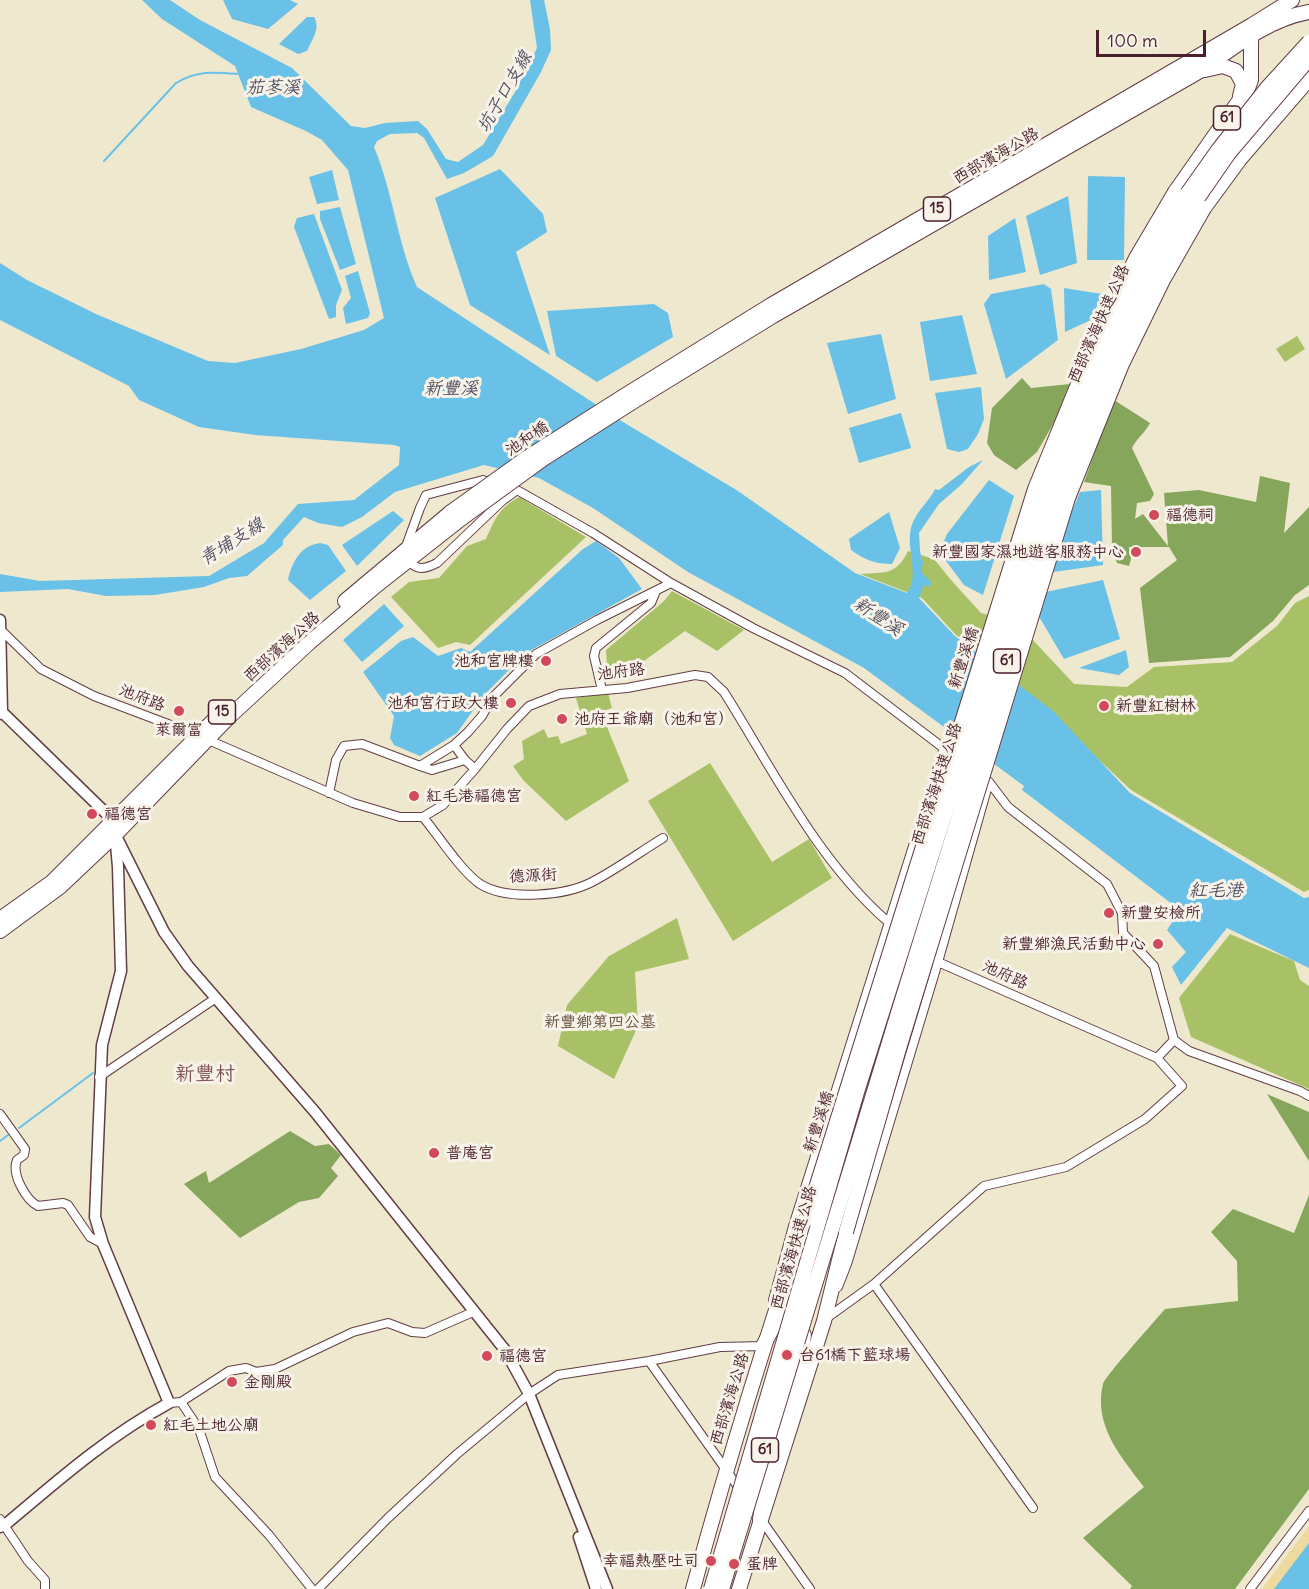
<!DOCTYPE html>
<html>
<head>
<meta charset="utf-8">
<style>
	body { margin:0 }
	#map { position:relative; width:1309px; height:1589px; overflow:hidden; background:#eee8cf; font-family:Delius,sans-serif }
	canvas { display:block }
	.scale { position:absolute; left:1096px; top:30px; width:110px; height:27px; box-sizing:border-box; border:3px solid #4a1f2b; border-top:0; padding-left:8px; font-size:18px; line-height:21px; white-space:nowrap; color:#4a1f2b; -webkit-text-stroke:4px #f7f3e8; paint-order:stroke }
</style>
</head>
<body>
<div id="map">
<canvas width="1309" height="1589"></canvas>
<div class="scale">100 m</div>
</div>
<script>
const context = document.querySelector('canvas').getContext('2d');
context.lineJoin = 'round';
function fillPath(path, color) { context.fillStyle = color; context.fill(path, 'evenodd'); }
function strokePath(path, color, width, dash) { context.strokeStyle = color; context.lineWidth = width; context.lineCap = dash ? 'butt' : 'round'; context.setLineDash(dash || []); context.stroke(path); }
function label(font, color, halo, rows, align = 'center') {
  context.font = font + ' Delius,"LXGW WenKai TC",sans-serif'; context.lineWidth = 6; context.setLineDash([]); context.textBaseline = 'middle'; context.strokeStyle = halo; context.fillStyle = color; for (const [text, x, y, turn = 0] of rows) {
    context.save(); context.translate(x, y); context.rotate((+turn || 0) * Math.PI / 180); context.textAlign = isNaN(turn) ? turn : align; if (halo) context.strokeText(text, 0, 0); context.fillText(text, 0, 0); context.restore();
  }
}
const green = new Path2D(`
	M1297 336 1305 349 1285 362 1276 349Z
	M519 497 586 537 470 645 456 642 438 648 391 597 409 582 439 578 467 546 486 539C495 519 499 508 519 497Z
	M908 551 934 559 951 580 981 613 1018 624 1074 684 1127 687 1154 667 1232 662 1277 626 1295 603 1309 596V890L1304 892 1131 790 1002 669 956 635 922 598 860 574C885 572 896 576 908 551Z
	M672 591 744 630 717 651 685 631 618 680 608 682 606 650 664 601Z
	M608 693 612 708 601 712 629 781 566 821 523 780 513 766 524 759 522 741 544 729 548 738 558 736 561 744 587 734 576 698Z
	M710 763 772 862 809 839 832 878 733 941 648 801Z
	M677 918 689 959 635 972 638 1026 614 1079 558 1046 567 1005 609 956Z
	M1230 934 1294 961 1300 980 1309 986V1089L1191 1037 1179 998Z`);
const forest = new Path2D(`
	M1022 378 1031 388 1070 384 1056 419 1037 452 1016 470 994 455 987 443 992 408Z
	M1114 400 1150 423C1145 433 1137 438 1132 448L1154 494 1150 501 1137 503 1135 519 1143 514 1168 546 1164 493 1199 490 1256 502 1260 476 1290 483 1284 533 1309 507V585L1295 595 1273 621 1230 657 1149 663 1140 588 1177 560 1169 547H1129L1131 559 1129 566 1117 563 1112 548 1111 486 1084 482Z
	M1267 1094 1309 1112V1161Z
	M290 1131 315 1146 329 1144 341 1155 331 1168 338 1176 319 1198 299 1202 240 1238 184 1184 206 1171 209 1183Z
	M1309 1195V1489L1235 1589H1130L1132 1586 1083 1538 1144 1487C1121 1457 1093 1425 1103 1384 1106 1375 1155 1321 1165 1309L1238 1301 1237 1261 1211 1232 1233 1209 1294 1233Z`);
const sand = new Path2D(`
	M1309 1526V1559L1286 1589H1262Z`);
const water = new Path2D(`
	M142 0H170L200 20 292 68 351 126 365 128 385 123 418 121 427 129 446 159 458 162 483 145 515 92 537 48 530 0H544L550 29 551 50 541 72 493 156 464 173 447 179 424 138 417 133 390 134 377 141 374 147C393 192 397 242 417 287L618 419 738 491 855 573 907 593C919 577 908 552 910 534 912 514 927 505 935 489L939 490 969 467 983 460 962 484 939 504 919 533 920 551 923 563 921 572 931 582 930 587 924 585 919 598 955 636 1053 711 1130 793 1304 898 1309 897V968L1227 928 1181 985 1172 967 1186 952 1167 930 1180 910 1022 790 1024 786 864 668 688 572 593 508 539 478 484 465 395 492 362 517 342 527 318 523 304 517 283 540V545L247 576 229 578 204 587 155 595 106 596 68 589 0 592V574L40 581 209 576 264 543 298 504 354 500 399 465 400 447 394 445 255 435 199 427 139 400 129 386 0 320V263L27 280 96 314 208 361 235 363 301 349 364 330 384 318 348 170 322 140 306 131 251 107 235 66 162 19Z
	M223 0H290L298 4 268 29 232 19Z
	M307 17H314C321 28 312 40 307 51L298 54 279 44Z
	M500 169 543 214 547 232 516 252 550 355 470 305 435 198Z
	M332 170 339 200 317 204 309 177Z
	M1088 176 1125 177 1124 260H1087Z
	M1068 196 1077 263 1040 275 1026 216Z
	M340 207 356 264 340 270 320 219V211Z
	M314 214 342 290 336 305V317L329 319 294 227 297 218Z
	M1015 218 1026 272 989 280 988 236Z
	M358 271 370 313 368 318 346 324 343 308 351 298 345 276Z
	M1044 284 1051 289 1058 340 1006 379 984 304 991 294Z
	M1064 288 1102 294 1091 320 1065 332Z
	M654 304 668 313 673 337 597 382 556 356 547 311Z
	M962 315 977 374 930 381 920 322Z
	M881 334 896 399 848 414 827 343Z
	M981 387 984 419 978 434 968 449 959 452 947 449 935 393Z
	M901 413 911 448 859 463 849 428Z
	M989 480 1014 496 983 595 964 585 946 561 941 548 947 534Z
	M1101 490 1103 565 1046 573 1080 492Z
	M393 511 404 520 357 566 342 545Z
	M889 512 900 548 892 564C875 564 865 560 851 550L849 539Z
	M596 541 619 558 642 589 526 653 484 695 457 733 420 756 394 745 390 738 394 716 363 672 401 641 413 637 438 656 461 648 470 652 583 549Z
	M320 543 328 545 346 571 310 600 288 580C292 562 300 546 320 543Z
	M1103 580 1120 639 1064 659 1031 603 1041 593Z
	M384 604 404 626 362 662 343 640Z
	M1126 650 1129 667 1119 675 1079 668Z
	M1309 1543V1589H1274Z`);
const stream = new Path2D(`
	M104 161 176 83C197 70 215 72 238 74
	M19 1128 93 1073
	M0 1141 8 1135`);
const minor = new Path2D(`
	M405 549 420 508 426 495 483 480 517 490 593 533 671 583
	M408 561C418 571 425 569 437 563L502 501 517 490
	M1 630 41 669 94 696 197 735 353 803 400 817H423L443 805 475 769 507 729 529 706 560 694 627 688 695 675 708 677 724 692C775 773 822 870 899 931
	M602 690 594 656 596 648 651 603 656 591
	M454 745 465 760 475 769
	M420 766 432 770 465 760
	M981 776 989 782 1008 807 1107 884 1122 913 1123 933 1154 966 1174 1040 1189 1051 1300 1091 1309 1096
	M329 793 336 760 344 746 362 744 420 766 454 745 468 732 482 716 492 698 536 654 597 620 671 583 753 628 845 673 954 756
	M423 817C438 835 461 871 480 884 507 901 565 896 592 882 617 869 640 852 663 838
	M925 952 938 962 1157 1058 1174 1040
	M99 1077 216 998
	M0 1114 25 1149 24 1155 17 1160C11 1174 26 1200 38 1206L63 1203 68 1205 90 1237 103 1244
	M874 1284 1033 1508
	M838 1287 847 1264 938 962 989 782
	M773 1300 793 1226 944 748
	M824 1320 874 1284 984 1186 1066 1167 1145 1119 1182 1086 1157 1058
	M649 1361 741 1491
	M181 1402 199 1429 215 1477 269 1535 312 1589
	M169 1403 181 1402 229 1371 246 1368 256 1372 275 1369 353 1332 388 1323 412 1332 425 1333 473 1312
	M760 1518 810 1589
	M0 1519 28 1561 45 1580V1589
	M318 1589 388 1518 457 1454 529 1394 558 1375 649 1361 720 1347 763 1346 764 1342
	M1250 1589 1309 1511`);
const tertiary = new Path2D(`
	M0 620 2 712 0 714
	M118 840 164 932 188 966 315 1112 505 1350 529 1394 607 1589
	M0 1527 5 1525C57 1481 108 1436 169 1403L103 1244 95 1217 102 1045 121 971 118 867 114 821 2 712
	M579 1537 596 1589`);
const primary = new Path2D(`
	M1205 70 1223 66 1236 71 1243 84 1240 96
	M1175 192 1248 88 1251 80V30
	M1204 208 1240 159 1309 79
	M624 396 771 305 1252 25 1292 0
	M631 403 773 316 1200 71C1233 48 1268 19 1309 12
	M345 601 451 512
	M0 919 52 882 215 719
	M0 931 61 886 115 835 229 717 309 643 377 585 462 518
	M693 1589C727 1465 764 1342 806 1220
	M739 1589 824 1321 846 1232`);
const trunk = new Path2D(`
	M763 1346 785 1305 815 1213
	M760 1519 767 1472 799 1368 804 1335`);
const primaryBridge = new Path2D(`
	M451 512 525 459 624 396
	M462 518 543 459 631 403
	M806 1220 1035 489 1092 350 1136 258 1175 192
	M846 1232 900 1045 1068 498 1122 364 1163 280 1204 208`);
const trunkBridge = new Path2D(`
	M711 1589 857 1092 1047 491 1099 358 1141 268 1184 198 1218 150 1267 88 1309 42
	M722 1589 898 1013 1058 496 1112 360 1154 270 1193 205 1229 153 1309 59`);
const markers = [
	[1154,515,6,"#d1495b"],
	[1136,552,6,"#d1495b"],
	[546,661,6,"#d1495b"],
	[511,703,6,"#d1495b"],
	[1104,706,6,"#d1495b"],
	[179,711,6,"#d1495b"],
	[562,719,6,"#d1495b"],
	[414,796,6,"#d1495b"],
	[92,814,6,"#d1495b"],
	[1109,913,6,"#d1495b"],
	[1158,944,6,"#d1495b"],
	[434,1153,6,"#d1495b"],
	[787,1355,6,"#d1495b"],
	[487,1356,6,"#d1495b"],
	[232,1382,6,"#d1495b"],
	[151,1425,6,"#d1495b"],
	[711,1561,6,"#d1495b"],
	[734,1564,6,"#d1495b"]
];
const shields = [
	[1227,118,27],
	[937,209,27],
	[1007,661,27],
	[222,712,27],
	[765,1450,27]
];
const shieldNames = [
	["61",1227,118],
	["15",937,209],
	["61",1007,661],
	["15",222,712],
	["61",765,1450]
];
const streetNames = [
	["西部濱海公路",996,156,-30],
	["西部濱海快速公路",1099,324,-66],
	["池和橋",527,439,-34],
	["西部濱海公路",282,647,-42],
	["新豐溪橋",964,658,-72],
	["池府路",621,672,-7],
	["池府路",142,698,21],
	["西部濱海快速公路",937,784,-72],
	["德源街",533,876,-3],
	["池府路",1005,975,24],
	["新豐溪橋",819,1122,-72],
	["西部濱海快速公路",794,1248,-74],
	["西部濱海公路",730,1399,-73]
];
const poiNames = [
	["福德祠",1166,515],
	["新豐國家濕地遊客服務中心",1124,552,"right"],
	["池和宫牌樓",534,661,"right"],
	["池和宮行政大樓",499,703,"right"],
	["新豐紅樹林",1116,706],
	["池府王爺廟（池和宮）",574,719],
	["萊爾富",179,730,"center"],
	["紅毛港福德宮",426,796],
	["福德宮",104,814],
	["新豐安檢所",1121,913],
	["新豐鄉漁民活動中心",1146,944,"right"],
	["普庵宫",446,1153],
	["台61橋下籃球場",799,1355],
	["福德宫",499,1356],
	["金剛殿",244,1382],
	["紅毛土地公廟",163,1425],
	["幸福熱壓吐司",699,1561,"right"],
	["蛋牌",746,1564]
];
const parkNames = [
	["新豐鄉第四公墓",600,1022]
];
const waterNames = [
	["茄苳溪",273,88],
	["坑子口支線",505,92,-60],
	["新豐溪",451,389],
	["青埔支線",232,542,-32],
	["新豐溪",878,617,33],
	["紅毛港",1216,891]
];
const quarterNames = [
	["新豐村",205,1074]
];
fillPath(green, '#a9c166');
fillPath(forest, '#86a75b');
fillPath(sand, '#eeda9e');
fillPath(water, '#69c1e7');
strokePath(stream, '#69c1e7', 2);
strokePath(minor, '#633d44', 10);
strokePath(tertiary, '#633d44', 13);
strokePath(primary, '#633d44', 16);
strokePath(trunk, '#633d44', 16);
strokePath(minor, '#fff', 8);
strokePath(tertiary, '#fff', 10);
strokePath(primary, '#fff', 14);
strokePath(trunk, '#fff', 14);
strokePath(primaryBridge, '#633d44', 16, []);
strokePath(trunkBridge, '#633d44', 16, []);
strokePath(primaryBridge, '#fff', 14);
strokePath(trunkBridge, '#fff', 14);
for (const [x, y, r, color] of markers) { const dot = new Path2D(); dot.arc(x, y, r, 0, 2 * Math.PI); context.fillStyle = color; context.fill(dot); strokePath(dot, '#f7f3e8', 2); }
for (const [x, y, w] of shields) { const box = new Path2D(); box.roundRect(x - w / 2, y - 12, w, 24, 4.5); context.fillStyle = '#f7f3e8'; context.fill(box); strokePath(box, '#4a1f2b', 1.5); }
label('bold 15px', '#4a1f2b', null, shieldNames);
label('16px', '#4a1f2b', '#f7f3e8', streetNames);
label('16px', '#4a1f2b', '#f7f3e8', poiNames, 'left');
label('16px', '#66503d', '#f7f3e8', parkNames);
label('italic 18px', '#535063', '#f7f3e8', waterNames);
label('20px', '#7e5154', '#f7f3e8', quarterNames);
</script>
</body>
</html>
